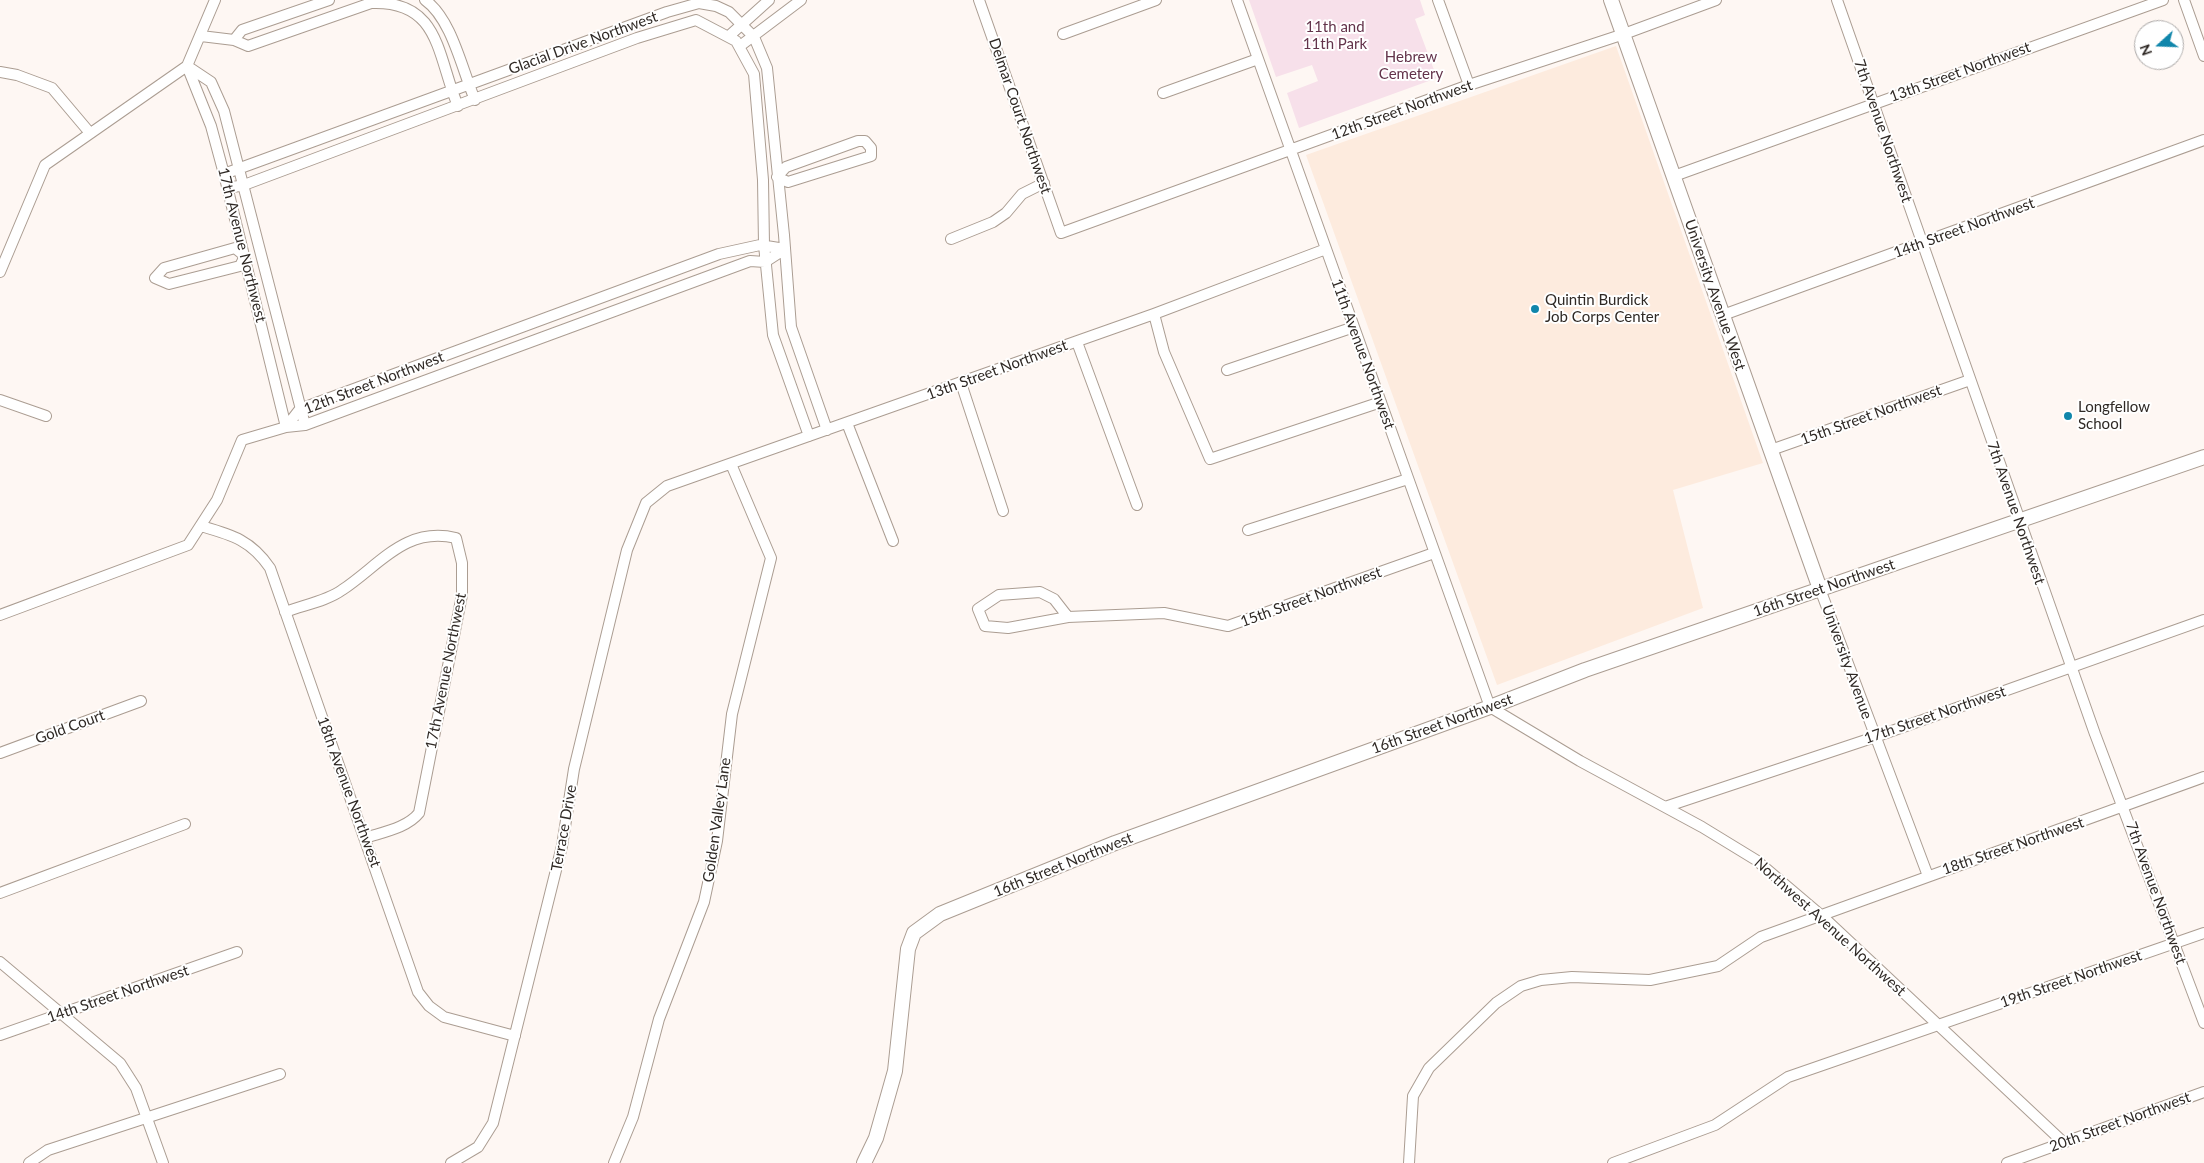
<!DOCTYPE html>
<html>
<head>
<meta charset="utf-8">
<style>
	body { margin:0 }
	#map { position:relative; width:2204px; height:1163px; overflow:hidden; background:#fef7f3; font-family:Lato,sans-serif }
	canvas { display:block }
	.north { position:absolute; left:2134px; top:20px; width:50px; height:50px; box-sizing:border-box; background:#fff; border:1px solid #aca9a8; border-radius:50%; rotate:250deg; font-size:14px; font-weight:700; line-height:20px; text-align:center; color:#2f2925 }
	.north::after { content:''; display:block; margin:auto; width:18px; height:22px; background:#1086ab; clip-path:polygon(50% 0,100% 100%,50% 72%,0 100%) }
</style>
</head>
<body>
<div id="map">
<canvas width="2204" height="1163"></canvas>
<div class="north">N</div>
</div>
<script>
const context = document.querySelector('canvas').getContext('2d');
context.lineJoin = 'round';
function fillPath(path, color) { context.fillStyle = color; context.fill(path, 'evenodd'); }
function strokePath(path, color, width, dash) { context.strokeStyle = color; context.lineWidth = width; context.lineCap = dash ? 'butt' : 'round'; context.setLineDash(dash || []); context.stroke(path); }
function label(font, color, halo, rows, align = 'center') {
  context.font = font + ' Lato,sans-serif'; context.lineWidth = 4; context.setLineDash([]); context.textBaseline = 'middle'; context.strokeStyle = halo; context.fillStyle = color; for (const [text, x, y, turn = 0] of rows) {
    context.save(); context.translate(x, y); context.rotate((+turn || 0) * Math.PI / 180); context.textAlign = isNaN(turn) ? turn : align; if (halo) context.strokeText(text, 0, 0); context.fillText(text, 0, 0); context.restore();
  }
}
const built = new Path2D(`
	M1616 46 1763 463 1673 490 1703 608 1497 685 1306 155Z`);
const green = new Path2D(`
	M1249 0H1420L1425 15 1415 19 1437 78 1299 128 1287 93 1318 81 1312 65 1276 77Z`);
const street = new Path2D(`
	M425 0C452 19 462 70 475 100
	M979 0 1061 233 1469 85 1624 34 1716 0
	M1237 0 1490 707 1580 761 1702 827 1756 860 1822 916 2063 1142
	M1438 0 1469 85
	M1837 0 2095 734 2204 1023
	M2184 0 2204 56
	M1063 34 1156 0
	M201 36 234 40 248 46 371 3C441 0 437 57 458 106
	M729 36 769 0
	M234 40 242 30 329 0
	M740 46 801 0
	M187 66 211 82 224 111 305 425
	M187 66 211 126 224 174 286 427
	M0 72 17 75 52 88 90 133
	M1163 93 1258 59
	M858 141H865L871 148V156L788 182 777 177 786 167Z
	M224 174 667 12 699 3 716 6 729 12 754 37 767 68 784 235 791 327 827 430
	M1674 176 2163 0
	M228 188 244 185 637 38 696 20 736 41 754 74 763 180 764 245 773 335 809 436
	M951 239 993 222 1006 213 1022 194 1044 183
	M235 248 245 256 240 266 169 284 155 278 164 268Z
	M0 272 45 165 187 66 215 0
	M1154 314 1164 352 1210 459 1381 402
	M1723 315 2204 140
	M1077 342 1137 505
	M1227 370 1354 327
	M961 383 1003 511
	M0 400 46 416
	M847 423 893 541
	M286 427 300 409 719 254 760 245 785 249
	M1771 450 1970 380
	M201 526C232 535 251 540 270 568L418 992 429 1006 444 1017 515 1036
	M1248 530 1408 479
	M1820 589 1928 876
	M1040 592 1054 599 1068 617 1008 628 985 626 978 609 999 595Z
	M285 612C303 605 327 601 342 590 380 565 405 526 456 538L462 563V595L419 813C407 828 383 832 365 838
	M0 615 188 545 217 500 242 440 286 427 305 425 750 261 765 262 785 249
	M1068 617 1164 613 1228 626 1434 553
	M0 753 141 701
	M1665 807 1875 737 2204 620
	M0 893 185 824
	M0 962 120 1063 136 1088 163 1163
	M0 1035 237 952
	M29 1163 48 1150 280 1074
	M451 1163 478 1147 493 1123 562 846 574 769 627 550 646 503 667 486 1154 314 1326 249
	M614 1163 633 1117 659 1019 704 902 717 841 732 714 771 558 731 464
	M1409 1163 1413 1096 1429 1068 1496 1003 1521 986 1541 980 1572 977 1650 980 1718 966 1761 937 2204 777
	M1613 1163 1715 1125 1788 1077 2204 933
	M2007 1163 2204 1092`);
const secondary = new Path2D(`
	M1611 0 1820 589
	M864 1163 876 1138 895 1071 908 949 914 933 940 914 1115 843 1490 707 1585 670 2204 457`);
const markers = [
	[1535,309,5,"#1086ab"],
	[2068,416,5,"#1086ab"]
];
const parkNames = [
	["11th and",1335,27],
	["11th Park",1335,44],
	["Hebrew",1411,57],
	["Cemetery",1411,74]
];
const streetNames = [
	["Glacial Drive Northwest",583,43,-20],
	["13th Street Northwest",1960,72,-20],
	["12th Street Northwest",1402,110,-20],
	["Delmar Court Northwest",1020,116,71],
	["7th Avenue Northwest",1883,131,71],
	["14th Street Northwest",1964,228,-20],
	["17th Avenue Northwest",242,245,76],
	["University Avenue West",1715,295,71],
	["11th Avenue Northwest",1363,354,70],
	["13th Street Northwest",997,370,-20],
	["12th Street Northwest",374,383,-21],
	["15th Street Northwest",1871,415,-20],
	["7th Avenue Northwest",2016,513,71],
	["16th Street Northwest",1824,588,-19],
	["15th Street Northwest",1311,597,-20],
	["University Avenue",1847,662,70],
	["17th Avenue Northwest",446,671,-79],
	["17th Street Northwest",1935,715,-19],
	["16th Street Northwest",1442,724,-20],
	["Gold Court",70,727,-20],
	["18th Avenue Northwest",349,792,70],
	["Golden Valley Lane",717,820,-82],
	["Terrace Drive",564,828,-80],
	["18th Street Northwest",2013,846,-19],
	["16th Street Northwest",1063,865,-22],
	["7th Avenue Northwest",2156,893,70],
	["Northwest Avenue Northwest",1830,927,42],
	["19th Street Northwest",2071,979,-19],
	["14th Street Northwest",118,994,-19],
	["20th Street Northwest",2120,1122,-20]
];
const poiNames = [
	["Quintin Burdick",1545,300],
	["Job Corps Center",1545,317],
	["Longfellow",2078,407],
	["School",2078,424]
];
fillPath(built, '#fdebde');
fillPath(green, '#f7e0ea');
strokePath(street, '#ab9d92', 12);
strokePath(secondary, '#ab9d92', 16);
strokePath(street, '#fff', 10);
strokePath(secondary, '#fff', 14);
for (const [x, y, r, color] of markers) { const dot = new Path2D(); dot.arc(x, y, r, 0, 2 * Math.PI); context.fillStyle = color; context.fill(dot); strokePath(dot, '#fff', 2); }
label('15px', '#63334b', '#fff', parkNames);
label('15px', '#2f2925', '#fff', streetNames);
label('15px', '#2f2925', '#fff', poiNames, 'left');
</script>
</body>
</html>
